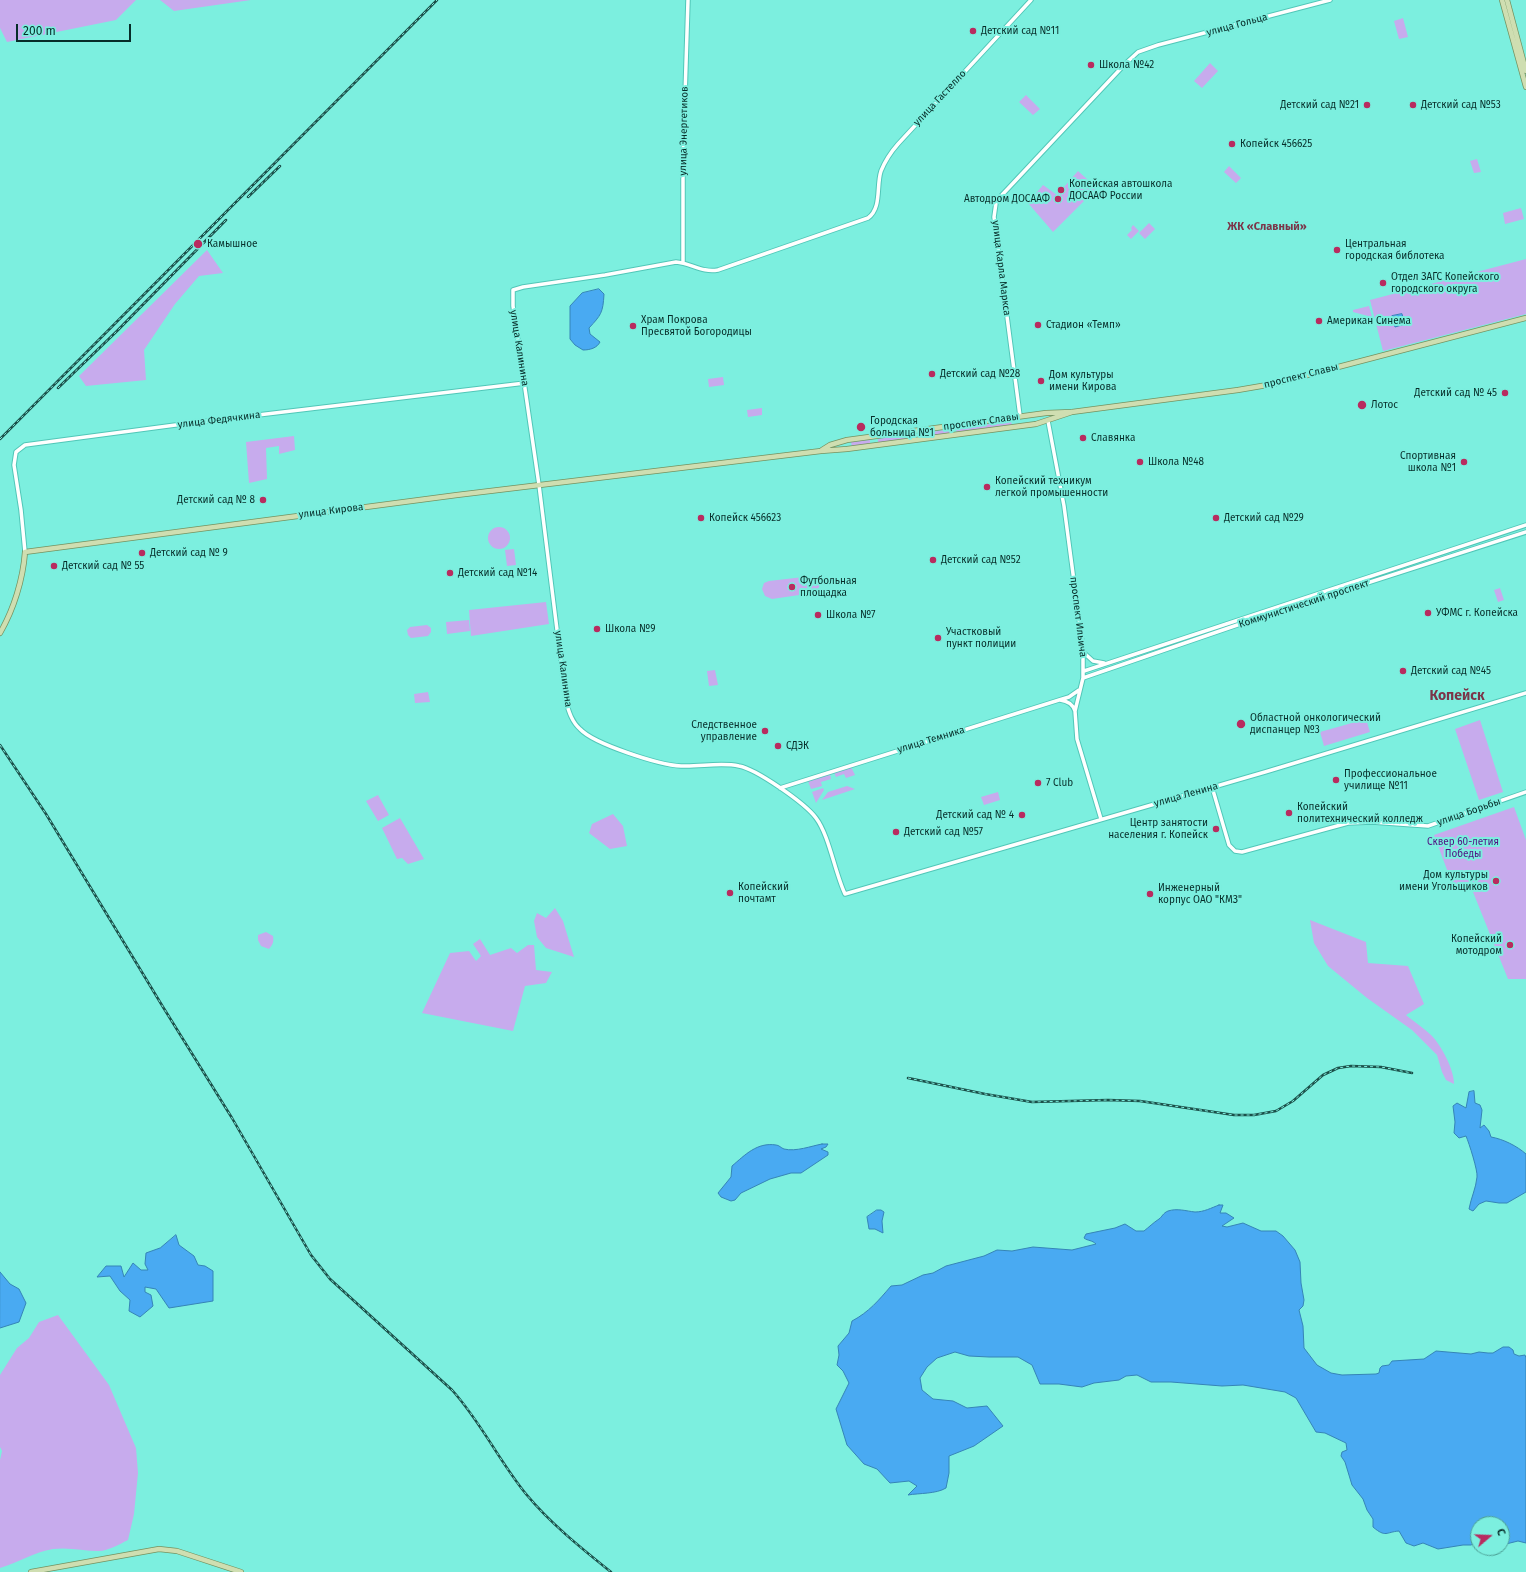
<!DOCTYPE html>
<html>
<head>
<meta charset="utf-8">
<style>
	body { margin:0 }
	#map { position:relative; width:1526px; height:1572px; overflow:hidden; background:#7cefdf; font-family:"Fira Sans",sans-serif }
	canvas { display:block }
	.north { position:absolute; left:1470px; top:1516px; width:40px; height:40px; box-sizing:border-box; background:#7cefdf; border:1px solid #4da196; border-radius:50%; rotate:71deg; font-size:11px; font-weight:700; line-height:16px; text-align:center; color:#062d29 }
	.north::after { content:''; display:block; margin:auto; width:14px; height:18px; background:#b82b5f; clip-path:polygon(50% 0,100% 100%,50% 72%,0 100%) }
	.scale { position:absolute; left:16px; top:24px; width:115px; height:18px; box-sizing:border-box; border:2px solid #062d29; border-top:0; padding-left:5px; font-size:12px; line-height:14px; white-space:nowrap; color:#062d29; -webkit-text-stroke:3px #7cefdf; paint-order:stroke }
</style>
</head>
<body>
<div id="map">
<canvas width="1526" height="1572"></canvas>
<div class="north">С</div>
<div class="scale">200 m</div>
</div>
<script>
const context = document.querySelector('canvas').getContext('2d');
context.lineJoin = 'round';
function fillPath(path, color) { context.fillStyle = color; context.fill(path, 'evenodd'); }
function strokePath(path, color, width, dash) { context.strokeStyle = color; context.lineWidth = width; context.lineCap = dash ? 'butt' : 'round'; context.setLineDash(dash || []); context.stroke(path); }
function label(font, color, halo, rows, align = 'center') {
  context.font = font + ' "Fira Sans",sans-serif'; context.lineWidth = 4; context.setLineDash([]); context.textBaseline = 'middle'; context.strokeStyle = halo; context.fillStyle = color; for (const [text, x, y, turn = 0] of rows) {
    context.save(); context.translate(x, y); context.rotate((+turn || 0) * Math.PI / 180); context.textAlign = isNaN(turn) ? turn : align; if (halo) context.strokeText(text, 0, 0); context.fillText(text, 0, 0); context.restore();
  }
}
const green = new Path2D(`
	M0 0H136L116 20 7 42 0 28Z
	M160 0H251L174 11Z
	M1403 18 1408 37 1399 39 1394 21Z
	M1210 63 1218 71 1202 88 1194 81Z
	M1026 95 1040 109 1033 115 1019 102Z
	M1477 159 1481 172 1474 173 1470 161Z
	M1229 166 1241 178 1236 183 1224 172Z
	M1078 171 1097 188 1053 232 1028 203 1043 185 1057 195Z
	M1521 208 1524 219 1505 224 1503 213Z
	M1149 223 1155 229 1145 239 1139 233Z
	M1133 225 1139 231 1131 239 1127 235 1132 230 1131 228Z
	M207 250 223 273 199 276 175 304 144 350 146 380 86 386 79 376Z
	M1526 259V314L1383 351 1370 300Z
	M1369 306 1372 317 1353 312V310Z
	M723 377 724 385 709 387 708 379Z
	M762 408V415L748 417 747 410Z
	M1011 421 1012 426 957 433 956 429Z
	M951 429V433L926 437V433Z
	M917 434V438L878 444V439Z
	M294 436 295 450 279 454V446L266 448 267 479 249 483 246 442Z
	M870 440V444L852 447 851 442Z
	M488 538a11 11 0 1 1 22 0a11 11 0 1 1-22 0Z
	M514 549 516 565 507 566 505 550Z
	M812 576 818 578 820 584 818 590 813 593 772 599 765 596 762 589 764 583 769 581Z
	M1500 588 1504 600 1498 602 1494 590Z
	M546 602 549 624 471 636 469 610Z
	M469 620 470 631 447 634 446 622Z
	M427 625 431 628V632L428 636 411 638 408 635 407 630 410 627Z
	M715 670 718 685 709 686 707 671Z
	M428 692 430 702 415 703 414 694Z
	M1366 719 1370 732 1324 746 1320 732Z
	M1480 720 1503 792 1479 800 1455 729Z
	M851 767 855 775 846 778 844 774 836 777 834 772Z
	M830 774 831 779 821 782 822 786 811 789 808 781Z
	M847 786 855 789 822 800 828 792Z
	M823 788 824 790 816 803 812 792Z
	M998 792 1000 800 984 805 981 797Z
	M378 795 389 815 378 821 366 801Z
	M1514 807 1526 840V979H1508L1471 887 1455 891 1434 835Z
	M613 814 623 826 627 846 610 849 589 833 592 824Z
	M400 818 424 859 408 864 402 858 397 859 382 828Z
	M555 908 563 921 574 957 546 948 537 937 534 921 537 913 546 918Z
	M1310 920 1366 942 1368 963 1408 966 1424 1004 1406 1015C1414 1022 1424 1028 1431 1035 1441 1045 1454 1069 1454 1084L1446 1080 1442 1072 1437 1055 1412 1030 1367 998 1328 966 1314 943Z
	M266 932 273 936C274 942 273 944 269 949L261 946 258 940V935Z
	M480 939 490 955 511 948 517 953 528 945H534L536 970 552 972 546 983 525 986 513 1031 422 1013 450 953 469 951 476 961 481 956 473 944Z
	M58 1315 109 1385 136 1448 138 1473 134 1514 128 1540C120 1544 108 1551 99 1551 83 1551 70 1547 53 1549 34 1552 18 1563 0 1568V1460L2 1451 0 1447V1375L17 1348 29 1338 39 1322Z`);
const water = new Path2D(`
	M599 289 604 294C603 313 601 315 589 328L590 334 600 342C597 348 590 350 583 350L575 345 570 339V306L582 293Z
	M1402 314 1405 324 1395 327 1392 316Z
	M1474 1091 1475 1103 1480 1105 1482 1110 1480 1128 1484 1125 1489 1131 1491 1137C1503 1139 1517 1146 1526 1154V1192L1507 1203H1499L1486 1201 1479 1204 1473 1211 1469 1209C1471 1198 1476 1188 1477 1177 1478 1171 1469 1143 1466 1136L1459 1138 1454 1133 1455 1122 1453 1106 1457 1103 1466 1108 1469 1092Z
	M822 1144H828L826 1147 821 1149 828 1152V1155L801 1173H791L770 1179 741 1193 735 1200 731 1201 721 1197 718 1193 731 1177 732 1166C745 1155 757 1142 776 1145 779 1145 781 1148 784 1149 796 1152 811 1146 822 1144Z
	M1219 1205H1223L1220 1213H1226L1234 1218 1222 1226 1227 1227 1243 1223 1261 1231H1276L1283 1236 1295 1250 1300 1262 1301 1283 1304 1300 1303 1306 1299 1310 1303 1326 1304 1348 1317 1365 1331 1373 1342 1375 1376 1374 1379 1373 1380 1368 1382 1366 1389 1365 1392 1361 1424 1359 1436 1351 1471 1354 1479 1352 1488 1353H1493L1503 1347H1509L1513 1350 1514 1354 1519 1356 1525 1355 1526 1358V1543L1518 1541 1506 1544 1502 1541V1524H1478V1542L1471 1545H1463L1438 1549 1423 1543 1414 1546 1406 1543 1399 1531C1386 1532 1386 1538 1373 1527V1519L1367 1510 1363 1499 1352 1485 1345 1462 1341 1456 1342 1452 1347 1450 1346 1443 1325 1433 1316 1432 1296 1398 1285 1392 1243 1385 1222 1386 1171 1382H1151L1137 1375 1126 1376 1119 1380 1094 1383 1082 1387 1059 1384H1040L1032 1365 1018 1357H989L969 1356 955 1352 937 1358 927 1367 920 1378 922 1390 933 1399 953 1401 967 1408 987 1406 1003 1426 974 1446 949 1456V1473L946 1488C936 1494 920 1493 908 1495L917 1486 909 1481 890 1483 877 1469 864 1464 847 1445 836 1409 849 1383 843 1371 837 1365 839 1355 838 1346 849 1333 852 1321C869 1312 879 1300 891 1286L902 1285 923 1275 933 1273 946 1266 984 1256 997 1250 1012 1251 1033 1247 1072 1250 1096 1244C1092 1240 1088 1241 1084 1238L1086 1234 1115 1228 1125 1224 1136 1231H1144C1149 1227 1153 1223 1159 1219 1162 1217 1163 1213 1168 1211 1177 1208 1186 1211 1195 1212 1204 1212 1211 1208 1219 1205Z
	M877 1210H881L884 1212 882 1221 883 1233 875 1229H869L867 1217Z
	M176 1235 179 1245 194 1256 198 1265 205 1266 213 1271V1301L169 1308 156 1289 145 1287V1292L151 1295 153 1306 140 1317 129 1311 130 1300 120 1291 110 1276 97 1277 106 1266H121L124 1277 133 1263 141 1270H148L145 1264 146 1253 160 1248Z
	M0 1272 10 1284 19 1289 26 1303 19 1322 0 1328Z`);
const minor = new Path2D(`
	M1031 0 898 144C891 152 885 161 881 171 876 186 882 208 868 218L718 270C702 273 691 263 676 262L605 275 523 287 513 290V306L539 485 566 702C569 712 572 722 580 729 594 744 659 765 681 766 700 767 720 762 739 766 756 769 805 803 816 818 829 835 835 873 845 894L1265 772 1526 693
	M683 262V160L688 0
	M1020 416 994 217 996 203 1001 196 1125 64 1138 52 1158 45 1330 0
	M1048 421 1064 506 1083 649V678L1075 711 1077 739 1101 819
	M25 552 21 510 14 465 16 452 25 445 183 424 525 383
	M1083 652 1093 661 1104 663
	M1084 671 1526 525
	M1083 678 1249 621 1526 532
	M1060 700C1068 701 1073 704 1075 711
	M1212 787 1229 845 1235 851 1242 852 1348 823 1372 822 1428 826 1526 792
	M780 788 1059 700 1069 697 1079 690`);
const major = new Path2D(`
	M1502 0 1526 87
	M1507 0 1526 71
	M822 450 830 445 847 440 1046 413 1072 412 1238 390 1273 384 1526 318
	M0 633C14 609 23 579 25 552L457 495 821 451 847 449 1036 424 1072 412
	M31 1572 159 1549 177 1551 241 1572`);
const rail = new Path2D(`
	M248 197 280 166
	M58 388 117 331 226 220
	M0 439 437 0
	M0 745 46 814 163 1007 232 1118 311 1255 330 1279 452 1390C481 1422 499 1461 526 1494 550 1523 581 1548 611 1572
	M908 1078 985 1094 1032 1102 1108 1100 1140 1101 1234 1115H1254L1276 1111 1293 1101 1323 1075 1338 1068 1351 1066 1381 1067 1412 1073`);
const markers = [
	[973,31,4,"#b82b5f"],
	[1091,65,4,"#b82b5f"],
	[1367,105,4,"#b82b5f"],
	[1413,105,4,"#b82b5f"],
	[1232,144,4,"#b82b5f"],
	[1061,190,4,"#b82b5f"],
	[1058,199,4,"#b82b5f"],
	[198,244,5,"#b82b5f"],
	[1337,250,4,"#b82b5f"],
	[1383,283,4,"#b82b5f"],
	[1319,321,4,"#b82b5f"],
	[1038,325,4,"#b82b5f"],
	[633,326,4,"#b82b5f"],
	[932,374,4,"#b82b5f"],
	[1041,381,4,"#b82b5f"],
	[1505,393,4,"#b82b5f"],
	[1362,405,5,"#b82b5f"],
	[861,427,5,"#b82b5f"],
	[1083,438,4,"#b82b5f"],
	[1140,462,4,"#b82b5f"],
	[1464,462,4,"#b82b5f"],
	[987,487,4,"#b82b5f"],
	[263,500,4,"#b82b5f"],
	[701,518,4,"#b82b5f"],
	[1216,518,4,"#b82b5f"],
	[142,553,4,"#b82b5f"],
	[933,560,4,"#b82b5f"],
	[54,566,4,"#b82b5f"],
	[450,573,4,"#b82b5f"],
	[792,587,4,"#b82b5f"],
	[1428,613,4,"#b82b5f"],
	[818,615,4,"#b82b5f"],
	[597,629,4,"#b82b5f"],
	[938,638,4,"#b82b5f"],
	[1403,671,4,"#b82b5f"],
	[1241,724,5,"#b82b5f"],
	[765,731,4,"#b82b5f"],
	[778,746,4,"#b82b5f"],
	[1336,780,4,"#b82b5f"],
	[1038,783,4,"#b82b5f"],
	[1289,813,4,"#b82b5f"],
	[1022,815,4,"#b82b5f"],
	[1216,829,4,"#b82b5f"],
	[896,832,4,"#b82b5f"],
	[1496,881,4,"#b82b5f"],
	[730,893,4,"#b82b5f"],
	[1150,894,4,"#b82b5f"],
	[1510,945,4,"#b82b5f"]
];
const streetNames = [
	["улица Гольца",1237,25,-15],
	["улица Гастелло",940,98,-47],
	["улица Энергетиков",684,131,-89],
	["улица Карла Маркса",1001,268,83],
	["улица Калинина",519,348,81],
	["проспект Славы",1301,376,-14],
	["улица Федячкина",219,420,-7],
	["проспект Славы",981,422,-8],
	["улица Кирова",331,511,-7],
	["Коммунистический проспект",1304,604,-18],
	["проспект Ильича",1078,617,83],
	["улица Калинина",563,669,82],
	["улица Темника",931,740,-17],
	["улица Ленина",1186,795,-16],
	["улица Борьбы",1469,812,-19]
];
const poiNames = [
	["Детский сад №11",981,31],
	["Школа №42",1099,65],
	["Детский сад №21",1359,105,"right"],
	["Детский сад №53",1421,105],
	["Копейск 456625",1240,144],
	["Копейская автошкола",1069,184],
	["ДОСААФ России",1069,196],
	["Автодром ДОСААФ",1050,199,"right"],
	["Камышное",207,244],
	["Центральная",1345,244],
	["городская библотека",1345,256],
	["Отдел ЗАГС Копейского",1391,277],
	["городского округа",1391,289],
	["Храм Покрова",641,320],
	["Пресвятой Богородицы",641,332],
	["Американ Синема",1327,321],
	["Стадион «Темп»",1046,325],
	["Детский сад №28",940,374],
	["Дом культуры",1049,375],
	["имени Кирова",1049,387],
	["Детский сад № 45",1497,393,"right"],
	["Лотос",1371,405],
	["Городская",870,421],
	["больница №1",870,433],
	["Славянка",1091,438],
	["Спортивная",1456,456,"right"],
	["школа №1",1456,468,"right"],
	["Школа №48",1148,462],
	["Копейский техникум",995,481],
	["легкой промышенности",995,493],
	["Детский сад № 8",255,500,"right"],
	["Копейск 456623",709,518],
	["Детский сад №29",1224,518],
	["Детский сад № 9",150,553],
	["Детский сад №52",941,560],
	["Детский сад № 55",62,566],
	["Детский сад №14",458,573],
	["Футбольная",800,581],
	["площадка",800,593],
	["УФМС г. Копейска",1436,613],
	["Школа №7",826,615],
	["Школа №9",605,629],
	["Участковый",946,632],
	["пункт полиции",946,644],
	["Детский сад №45",1411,671],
	["Областной онкологический",1250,718],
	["диспанцер №3",1250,730],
	["Следственное",757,725,"right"],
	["управление",757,737,"right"],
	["СДЭК",786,746],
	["Профессиональное",1344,774],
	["училище №11",1344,786],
	["7 Club",1046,783],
	["Копейский",1297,807],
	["политехнический колледж",1297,819],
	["Детский сад № 4",1014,815,"right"],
	["Центр занятости",1208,823,"right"],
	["населения г. Копейск",1208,835,"right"],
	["Детский сад №57",904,832],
	["Дом культуры",1488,875,"right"],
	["имени Угольщиков",1488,887,"right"],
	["Копейский",738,887],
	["почтамт",738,899],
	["Инженерный",1158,888],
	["корпус ОАО \"КМЗ\"",1158,900],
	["Копейский",1502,939,"right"],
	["мотодром",1502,951,"right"]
];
const parkNames = [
	["Сквер 60-летия",1463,842],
	["Победы",1463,854]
];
const neighbourhoodNames = [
	["ЖК «Славный»",1267,227]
];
const districtNames = [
	["Копейск",1457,696]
];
fillPath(green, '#c7abed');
fillPath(water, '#49aaf2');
strokePath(water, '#3584b6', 1);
strokePath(minor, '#51c7b8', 5.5);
strokePath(major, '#749260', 6);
strokePath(minor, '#fff', 3.5);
strokePath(major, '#cfdeb1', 4.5);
strokePath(rail, '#1b4f49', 2.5);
strokePath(rail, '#7cefdf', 1, [3]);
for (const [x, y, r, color] of markers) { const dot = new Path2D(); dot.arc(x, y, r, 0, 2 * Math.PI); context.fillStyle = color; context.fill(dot); strokePath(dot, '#7cefdf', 1.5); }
label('10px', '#062d29', '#7cefdf', streetNames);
label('10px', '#062d29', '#7cefdf', poiNames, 'left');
label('10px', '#511282', '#7cefdf', parkNames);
label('bold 11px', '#7b3549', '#7cefdf', neighbourhoodNames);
label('bold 14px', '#7b3549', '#7cefdf', districtNames);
</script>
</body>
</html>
